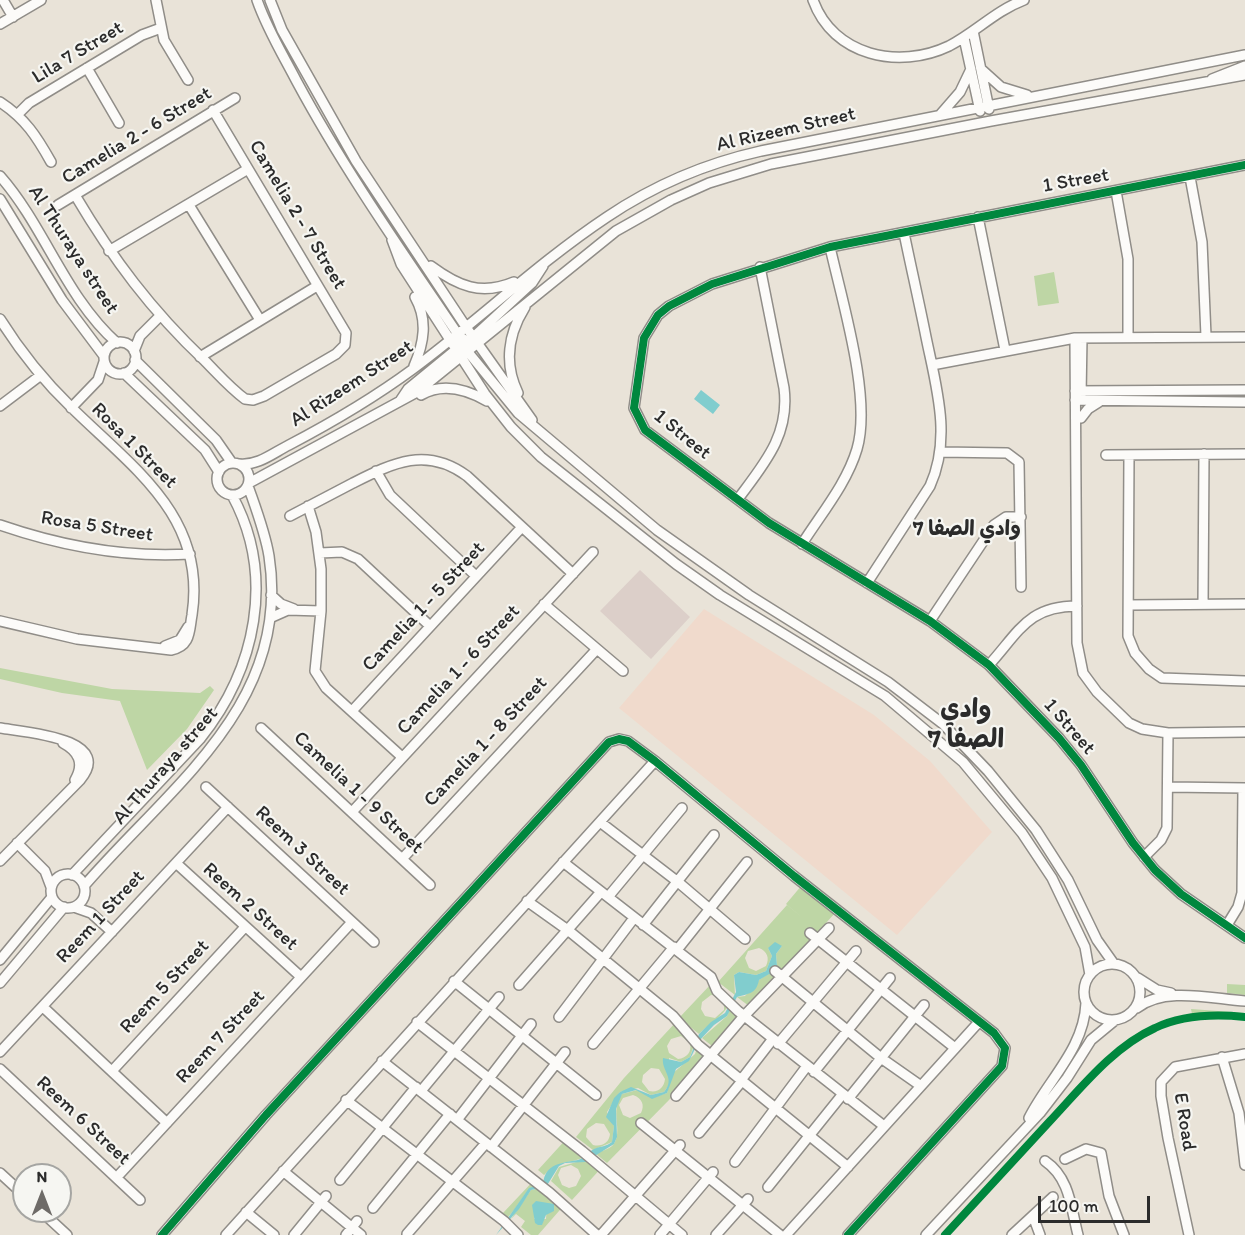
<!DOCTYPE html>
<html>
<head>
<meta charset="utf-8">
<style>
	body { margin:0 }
	#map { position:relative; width:1245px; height:1235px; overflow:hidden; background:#e9e3d8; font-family:Itim,sans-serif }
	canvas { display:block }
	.north { position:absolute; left:12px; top:1163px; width:60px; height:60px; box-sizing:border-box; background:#f6f6f2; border:2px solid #a5a5a2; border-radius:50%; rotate:0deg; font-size:16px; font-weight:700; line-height:24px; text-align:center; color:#2b2b2b }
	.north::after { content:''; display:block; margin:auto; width:21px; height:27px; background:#6e6b68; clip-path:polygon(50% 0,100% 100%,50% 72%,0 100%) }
	.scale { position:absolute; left:1038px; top:1196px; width:112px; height:27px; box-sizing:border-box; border:3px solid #2b2b2b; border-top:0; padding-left:8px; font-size:18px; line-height:21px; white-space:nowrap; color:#2b2b2b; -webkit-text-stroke:4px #f6f6f2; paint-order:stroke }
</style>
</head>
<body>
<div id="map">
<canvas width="1245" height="1235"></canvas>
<div class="north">N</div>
<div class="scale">100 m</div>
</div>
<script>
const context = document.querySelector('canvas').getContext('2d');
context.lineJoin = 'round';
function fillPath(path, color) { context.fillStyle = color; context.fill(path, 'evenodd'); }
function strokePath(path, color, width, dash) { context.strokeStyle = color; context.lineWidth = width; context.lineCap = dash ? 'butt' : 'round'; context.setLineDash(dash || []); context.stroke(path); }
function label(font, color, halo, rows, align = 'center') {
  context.font = font + ' Itim,"Playpen Sans Arabic",sans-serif'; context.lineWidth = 4.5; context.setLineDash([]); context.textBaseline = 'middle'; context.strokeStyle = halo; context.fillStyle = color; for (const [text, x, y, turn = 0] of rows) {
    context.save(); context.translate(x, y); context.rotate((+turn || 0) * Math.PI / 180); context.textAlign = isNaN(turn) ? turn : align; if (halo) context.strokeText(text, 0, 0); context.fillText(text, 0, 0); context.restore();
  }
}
const built = new Path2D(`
	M704 609 874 715 930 761 992 832 897 935 619 708Z`);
const industrial = new Path2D(`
	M640 570 690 617 651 659 600 611Z`);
const green = new Path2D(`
	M1054 272 1059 303 1038 306 1034 276Z
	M0 668 112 689 200 693 210 686 214 690 187 729 147 770 120 701 62 693 0 679Z
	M802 885 836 912 782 971 777 966 776 954 782 946 768 948 772 956 766 971 756 975 739 972 734 975 735 995 718 982 787 905 804 919 786 904ZM759 948C767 951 770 958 766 966L756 971 749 968 745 958 748 951Z
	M769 973 777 977 749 1006 737 997 745 996 759 980Z
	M711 984 731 1000C724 1017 711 1022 699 1034L679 1018ZM711 995C719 995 725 1001 724 1010L715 1018 705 1016 701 1009 702 1002Z
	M1227 984 1245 985V995L1227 993Z
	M730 1009 743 1013 712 1046 702 1038 727 1016Z
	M1191 1009 1245 1013V1020L1203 1016 1193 1019Z
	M676 1022 696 1039 690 1057 681 1062 669 1058V1085L664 1092 651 1095 638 1088 620 1092 607 1112 614 1126 612 1142 593 1150 576 1137 624 1078ZM681 1036 690 1043C692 1052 687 1058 678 1059L669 1053 667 1046 671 1039ZM651 1068 659 1069 665 1079C664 1088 658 1093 649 1091L642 1082 643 1075ZM596 1123 604 1124 610 1134C609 1143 602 1147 593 1145L586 1137 587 1129Z
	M699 1041 709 1050 669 1100 607 1163 596 1154C602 1150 608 1150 613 1145 624 1132 609 1110 622 1094L637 1090 652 1098 667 1093 672 1074 695 1054ZM633 1095C642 1098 645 1105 641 1113L630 1118 623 1115 619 1105 623 1098Z
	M569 1136 590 1153C574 1166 564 1156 544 1175L538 1170Z
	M594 1157 604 1165 572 1200 551 1181 559 1167ZM571 1165 578 1169 581 1176 576 1186 569 1188 562 1185 558 1175 561 1168Z
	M536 1178 543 1184C524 1187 521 1204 508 1217L503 1213Z
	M546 1187 566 1203 538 1235H531L521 1227 525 1221 516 1214 511 1219 531 1190ZM544 1203H547L546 1219H534L535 1212Z`);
const water = new Path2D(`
	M701 390 720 405 713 414 694 399Z
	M775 942 782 946 776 954 777 966 782 971 777 977 769 974 759 980C756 994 750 993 737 997L727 1016 714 1025 699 1041 689 1061 676 1069 667 1093 652 1099 636 1090 622 1094 616 1109 617 1137 614 1144 585 1162 565 1163 559 1166 546 1187 531 1190 519 1209 496 1235 529 1188 543 1184C545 1163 562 1163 578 1160 585 1158 588 1152 594 1149 601 1146 606 1147 612 1142L614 1126 606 1117 614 1098 620 1092 631 1087 651 1095 664 1092C676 1078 661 1071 663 1058L681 1062 690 1057 699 1034 711 1022 725 1013 736 992 734 975 739 972 756 975 766 971 772 956 768 948Z
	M536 1201 554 1204V1211L546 1215 542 1225H538L535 1223 532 1205Z`);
const minor = new Path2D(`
	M3 0 13 17
	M156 0 164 40 188 80
	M257 0C267 29 283 55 297 82 345 171 403 253 459 336L468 342 477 343
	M270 0 282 30 356 161 466 327 532 420
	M813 0C833 56 899 70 949 46 976 32 995 11 1024 0
	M0 24 41 0
	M973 31 989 109
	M964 38 980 111
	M87 68 119 123
	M981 69 1001 87 1027 95
	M1212 79 1245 66
	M0 102C25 118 37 137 51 162
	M18 114 29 103 142 35 161 28
	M940 115 960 92 971 69
	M1245 165 830 247 712 284 669 306 658 315 644 338 634 408 645 430 769 523 930 621 989 665 1059 738 1081 765 1133 843 1155 870 1181 894 1245 938
	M0 176C45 227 65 297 117 343
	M1190 177 1202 242 1206 336
	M1116 191 1128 259V336
	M75 195C113 259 151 310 205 361 218 374 230 388 245 399L253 400 264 396 336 354 345 345 346 333 343 328 213 110
	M0 199 62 300 104 356
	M58 205 235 98
	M189 205 260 320
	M978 217 1005 350
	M392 240 401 264 485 394 511 427 541 457 676 564 720 595 885 696 963 762 1022 833 1052 878 1085 947 1090 975
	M109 251 248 169
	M431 266C458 286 481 296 514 282
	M0 319C20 351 44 381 72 408 133 468 207 517 192 615 189 631 191 646 171 650L77 639 0 621
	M1075 338 1077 643 1083 673 1097 692 1129 723 1142 729 1168 733 1245 732
	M450 341 468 352 518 413 657 530 749 595 888 682 943 724 988 771 1036 830 1068 880 1097 940 1114 964
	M469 341 532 283 543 266
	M104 358a16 16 0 1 1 32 0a16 16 0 1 1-32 0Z
	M134 351 140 336 159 317
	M200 357 317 286
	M135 360 216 440 232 463
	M932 365 1075 338 1245 337
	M414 366C424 343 428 320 415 297
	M124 373 205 450 219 472
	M1075 391 1245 390
	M518 393C504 364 508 334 525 307
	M421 395C443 382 466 389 487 401
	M1081 396 1082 338
	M1075 400 1245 402
	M400 401 408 389 458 348
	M0 406 41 375
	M71 408 98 380 104 362
	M1081 418 1088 409 1099 402
	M941 452 1007 453 1019 462 1021 587
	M1106 455 1245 454
	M1129 455 1128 636 1135 653 1149 669 1162 678 1245 681
	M217 479a16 16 0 1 1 32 0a16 16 0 1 1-32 0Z
	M239 464C258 466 273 453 289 445 331 423 375 397 413 369 479 320 538 263 607 217 653 186 707 163 761 151L1245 55
	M376 471 390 495 476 576
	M249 483 417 392 616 231 671 200 709 183 771 164 991 121 1245 75
	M738 499C764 464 790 435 784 388L760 267
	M308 506 316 532 321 569V611L315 671 326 688 402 757
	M290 516C311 505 332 494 353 483 393 463 426 446 467 476L573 574
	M0 525C61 546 125 558 190 554
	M802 544C821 514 847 483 857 449 872 398 842 301 830 247
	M320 553 342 552 358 559 430 626
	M867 583 930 486C952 438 936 386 926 337 919 302 911 267 904 233
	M271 595 281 604 294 609
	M544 604 623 671
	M1203 604 1204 454
	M1129 605 1245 604
	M270 618 288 610 321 611
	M930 621 994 525 1006 517H1021
	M165 646 180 640 188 627
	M989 665C1019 632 1028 606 1077 606
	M352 711 522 527
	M0 728C23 732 116 738 80 780L0 861
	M261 728 430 885
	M63 743C78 751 85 763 75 780
	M206 787 374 942
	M1168 787 1245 788
	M352 812 593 552
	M600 822 678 882 745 939
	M17 843 45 871 51 887
	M1144 857 1161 840 1167 828 1168 733
	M402 859 597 649
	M563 862 711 977 717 991 738 1011 884 1126
	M176 863 301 977
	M51 891a17 17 0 1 1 34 0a17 17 0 1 1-34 0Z
	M72 875 200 739C256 669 276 576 232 495
	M84 886C169 787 292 704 269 556 265 532 256 509 248 486
	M608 897 682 808
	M527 901 569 931 673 1016 698 1045 848 1167
	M74 907 91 913 112 932
	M643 925 714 835
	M1227 925 1238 907 1242 893 1243 788
	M810 933 955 1048
	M677 950 747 862
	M0 960 52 897
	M1084 992a28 28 0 1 1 56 0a28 28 0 1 1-56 0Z
	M775 971 881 1058 921 1086
	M1138 978 1157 990 1171 993
	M454 981 596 1095
	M0 983 64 907
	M519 985 600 893
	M43 1007 167 1123
	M1137 1008C1165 986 1212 999 1245 1001
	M559 1017 634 918
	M417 1022 582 1151 682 1235
	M593 1044 674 947
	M778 1044 856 951
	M0 1052 228 807
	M1222 1057 1239 1113 1245 1165
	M382 1061 550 1193 597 1235
	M0 1069 140 1200
	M112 1071 245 927
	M814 1072 890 978
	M741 1080 772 1040
	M421 1091 499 997
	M676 1096 744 1016 829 928
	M848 1099 924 1005
	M346 1100 504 1221 518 1235
	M1029 1118C1048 1080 1084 1049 1086 1003
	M457 1120 531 1024
	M641 1123 780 1235
	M699 1133 742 1081
	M491 1147 565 1052
	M1065 1159 1086 1149 1101 1153 1109 1196 1124 1235
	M1045 1161C1070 1178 1071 1208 1078 1235
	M735 1162 807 1066
	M283 1171 361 1235
	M0 1173 24 1195
	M117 1177 352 922
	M340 1180 416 1087
	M768 1187 842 1095
	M373 1208 450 1114
	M41 1211 67 1235
	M246 1212 274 1235
	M1033 1216 1040 1235
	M407 1234 486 1143
	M162 1235 266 1115 609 742 619 739 628 741 655 761 794 876 994 1033 1005 1048 1002 1066 848 1235
	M226 1235 655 761
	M294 1235 326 1196
	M346 1235 357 1221
	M601 1235 680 1145
	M660 1235 713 1172
	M716 1235 748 1199
	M786 1235 978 1023
	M926 1235 1040 1113 1067 1078 1091 1040 1114 1021
	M1012 1235 1053 1197
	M1189 1235 1168 1138 1161 1096V1082L1175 1067 1245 1054`);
const cycleway = new Path2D(`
	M1245 165 830 247 712 284 669 306 658 315 644 338 634 408 645 430 769 523 930 621 989 665 1059 738 1081 765 1133 843 1155 870 1181 894 1245 938
	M162 1235 266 1115 609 742 619 739 628 741 655 761 794 876 994 1033 1005 1048 1002 1066 848 1235
	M945 1235C980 1197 1015 1159 1050 1121 1081 1088 1113 1047 1155 1028 1182 1015 1216 1014 1245 1017`);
const streetNames = [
	["Lila 7 Street",78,53,-31],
	["Al Rizeem Street",786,130,-13],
	["Camelia 2 - 6 Street",137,136,-31],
	["1 Street",1076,181,-10],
	["Camelia 2 - 7 Street",297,215,59],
	["Al Thuraya street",73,250,57],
	["Al Rizeem Street",352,384,-33],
	["1 Street",682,435,39],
	["Rosa 1 Street",134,446,45],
	["Rosa 5 Street",97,527,9],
	["Camelia 1 - 5 Street",424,607,-47],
	["Camelia 1 - 6 Street",459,670,-47],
	["1 Street",1069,727,49],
	["Camelia 1 - 8 Street",486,742,-47],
	["Al Thuraya street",166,766,-49],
	["Camelia 1 - 9 Street",358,793,43],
	["Reem 3 Street",302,851,43],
	["Reem 2 Street",250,907,42],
	["Reem 1 Street",101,917,-47],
	["Reem 5 Street",165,987,-47],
	["Reem 7 Street",221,1037,-47],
	["Reem 6 Street",83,1121,43],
	["E Road",1184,1122,81]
];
const neighbourhoodNames = [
	["وادي الصفا 7",967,530]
];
const districtNames = [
	["وادي",966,710],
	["الصفا 7",966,740]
];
fillPath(built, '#f0dacc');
fillPath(industrial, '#dccfc9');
fillPath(green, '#bed6a5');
fillPath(water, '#81cdce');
strokePath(minor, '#908d88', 12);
strokePath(minor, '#fcfbf9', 9);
strokePath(cycleway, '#00873e', 8);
label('20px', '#2b2b2b', '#f6f6f2', streetNames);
label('bold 21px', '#2b2b2b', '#f6f6f2', neighbourhoodNames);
label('bold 26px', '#2b2b2b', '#f6f6f2', districtNames);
</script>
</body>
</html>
